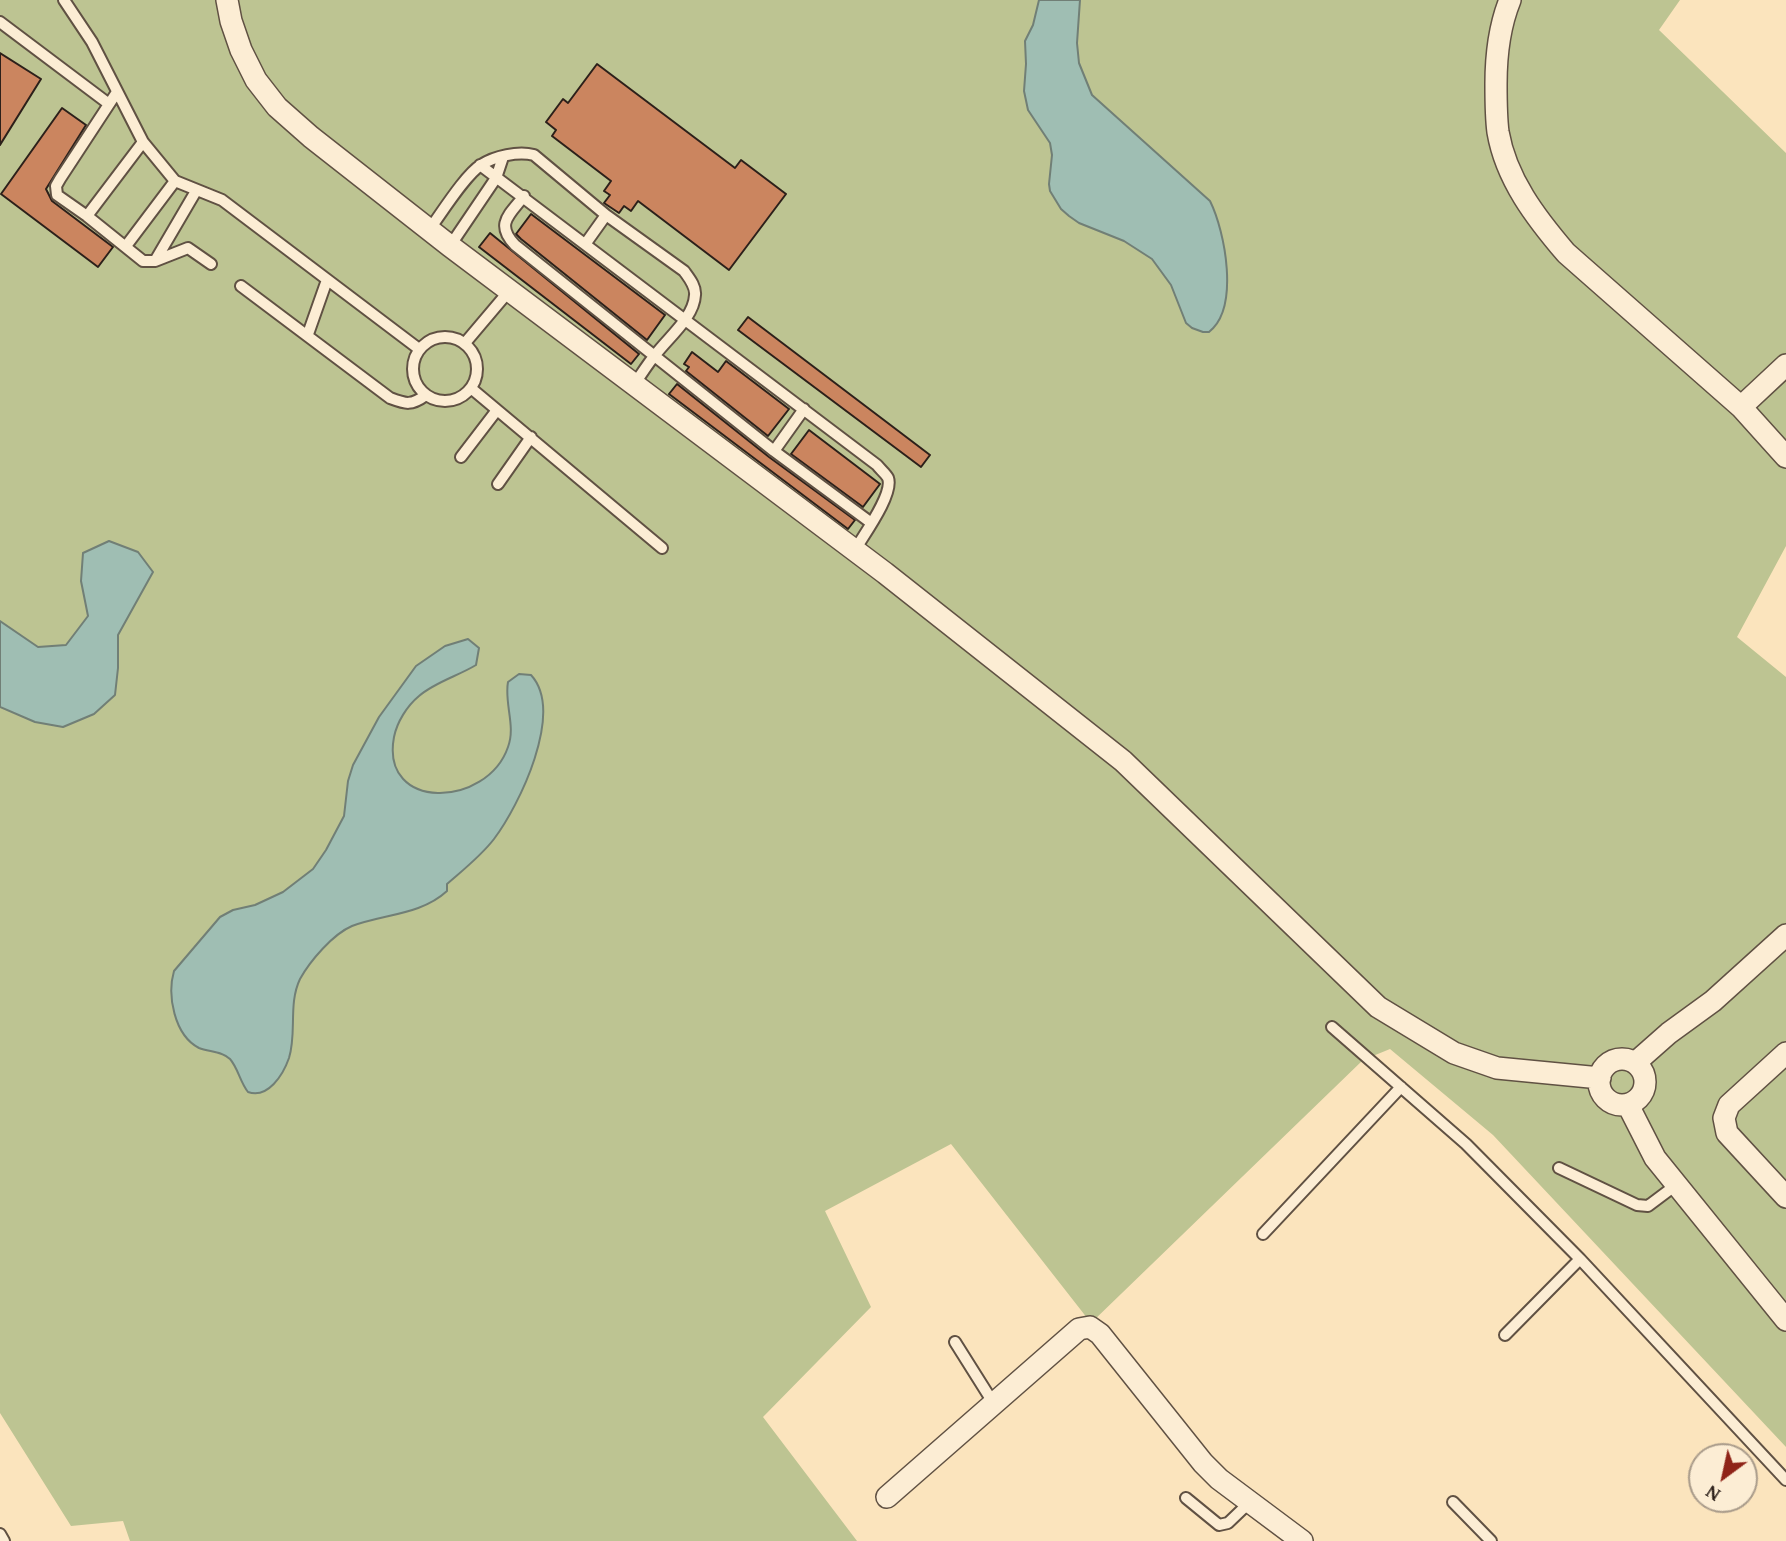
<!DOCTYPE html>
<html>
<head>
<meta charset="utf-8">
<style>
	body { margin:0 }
	#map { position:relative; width:1786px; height:1541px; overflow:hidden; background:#fbe4bd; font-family:"Gentium Book Plus",serif }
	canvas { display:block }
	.north { position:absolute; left:1688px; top:1443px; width:70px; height:70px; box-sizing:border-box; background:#fcedd4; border:2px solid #a99b8a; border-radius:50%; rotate:213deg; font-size:19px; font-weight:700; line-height:28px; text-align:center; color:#2c201a }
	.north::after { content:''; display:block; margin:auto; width:24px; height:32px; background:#8f2418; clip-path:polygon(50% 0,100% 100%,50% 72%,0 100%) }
</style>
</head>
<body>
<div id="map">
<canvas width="1786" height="1541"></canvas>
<div class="north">N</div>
</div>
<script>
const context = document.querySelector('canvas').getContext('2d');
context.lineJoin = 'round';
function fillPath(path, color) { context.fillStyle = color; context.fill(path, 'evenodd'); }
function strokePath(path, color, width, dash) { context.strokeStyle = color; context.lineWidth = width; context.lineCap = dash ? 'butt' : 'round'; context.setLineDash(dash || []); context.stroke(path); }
const green = new Path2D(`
	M0 0H1680L1659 30 1786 153V546L1737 637 1786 677V1447L1493 1135 1390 1049 1363 1060 1091 1323 951 1144 825 1211 871 1307 763 1417 857 1541H130L123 1521 71 1526 0 1413Z`);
const water = new Path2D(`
	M1039 0H1080L1077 43 1079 63 1092 95 1210 201C1225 231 1240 308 1209 332H1203L1192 328 1186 323 1171 285 1152 259 1124 241 1079 223 1069 216 1061 209 1050 191 1049 184 1052 155 1050 143 1028 110 1024 91 1026 64 1025 41 1033 25Z
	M109 541 138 552 153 572 118 635V668L115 695 94 714 63 727 35 722 0 707V621L38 647 66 645 88 616 81 581 83 553Z
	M468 639 479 648 476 665C458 676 435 682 419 696 407 706 397 722 394 737 380 812 487 808 508 747 516 726 504 703 508 682L519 674 531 675C565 712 519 806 494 839 481 856 463 870 447 884V891C421 915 384 914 352 926 333 934 310 961 300 979 288 1004 297 1033 289 1058 283 1075 268 1099 248 1092 240 1082 238 1068 230 1059 222 1051 209 1052 199 1048 174 1035 167 995 174 971L220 917 233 910 255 905 283 892 313 869 326 850 344 816 348 781 353 765 379 717 416 666 445 646Z`);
const building = new Path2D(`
	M0 53 41 79 0 145Z
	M597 64 735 168 741 160 786 194 729 270 638 201 631 211 624 206 619 213 604 203 610 195 604 191 611 181 552 136 556 130 546 122 563 99 568 103Z
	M62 108 86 125 46 189 52 201 113 247 98 267 1 194Z
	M531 214 665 315 647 340 521 239 516 234Z
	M490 233 639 354 631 364 479 247Z
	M748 317 930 455 921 467 738 330Z
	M692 352 718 372 726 361 789 409 768 436 686 371 689 367 684 364Z
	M677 384 769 457 855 520 848 529 669 394Z
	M809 430 880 484 863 507 791 454Z`);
const service = new Path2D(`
	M64 0 92 42 143 142 175 181 222 200 419 349
	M0 22 109 104
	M117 92 60 179 56 186 57 195 87 216 143 261H155L188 248 211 264
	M480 165 877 465C880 469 886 474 888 478 894 494 863 536 855 550
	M524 196C509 215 495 224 515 245L774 451 870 522
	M87 216 143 142
	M429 230C441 214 465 175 481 165 495 156 518 151 534 155L606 215 684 271C689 278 696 286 695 295 694 317 669 337 656 354 648 363 641 375 634 385
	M586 243 606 215
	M126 246 175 181
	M450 246 496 178 503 157
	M155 261 196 191
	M241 286 390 398C406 404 411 406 426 395
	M308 334 327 280
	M413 369a32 32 0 1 1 64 0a32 32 0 1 1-64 0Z
	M465 343 509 291
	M472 389 662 548
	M774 451 804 409
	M461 457 497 410
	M498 484 531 437
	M1332 1027 1466 1144 1580 1259 1786 1480
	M1559 1168 1637 1205 1648 1206 1676 1185
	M1263 1234 1401 1087
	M1505 1335 1580 1259
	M955 1342 994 1404
	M1186 1498 1219 1525 1228 1523 1251 1501
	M1453 1502 1491 1541
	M0 1534 4 1541`);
const minor = new Path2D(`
	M227 0 231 21 241 50 256 80 277 107 311 137 450 246 885 573 1123 761 1378 1007 1454 1053 1497 1068 1600 1078
	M1510 0C1499 27 1496 55 1496 84 1496 100 1496 117 1498 132 1506 179 1536 218 1566 253L1741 407 1786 457
	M1741 407 1786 365
	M1786 1053 1729 1105 1724 1118 1727 1133 1786 1197
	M1599 1082a23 23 0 1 1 46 0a23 23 0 1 1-46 0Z
	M1635 1063 1669 1033 1713 1001 1786 935
	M1628 1105 1655 1158 1786 1320
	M887 1497 1079 1329 1090 1327 1100 1334 1203 1463 1219 1479 1302 1541`);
fillPath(green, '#bdc492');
fillPath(water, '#9fbeb3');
strokePath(water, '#717f76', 2);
fillPath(building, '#cb855f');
strokePath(building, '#2c201a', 2);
strokePath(service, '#605143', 14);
strokePath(minor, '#605143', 24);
strokePath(service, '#fcedd4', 10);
strokePath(minor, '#fcedd4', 21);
</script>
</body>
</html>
